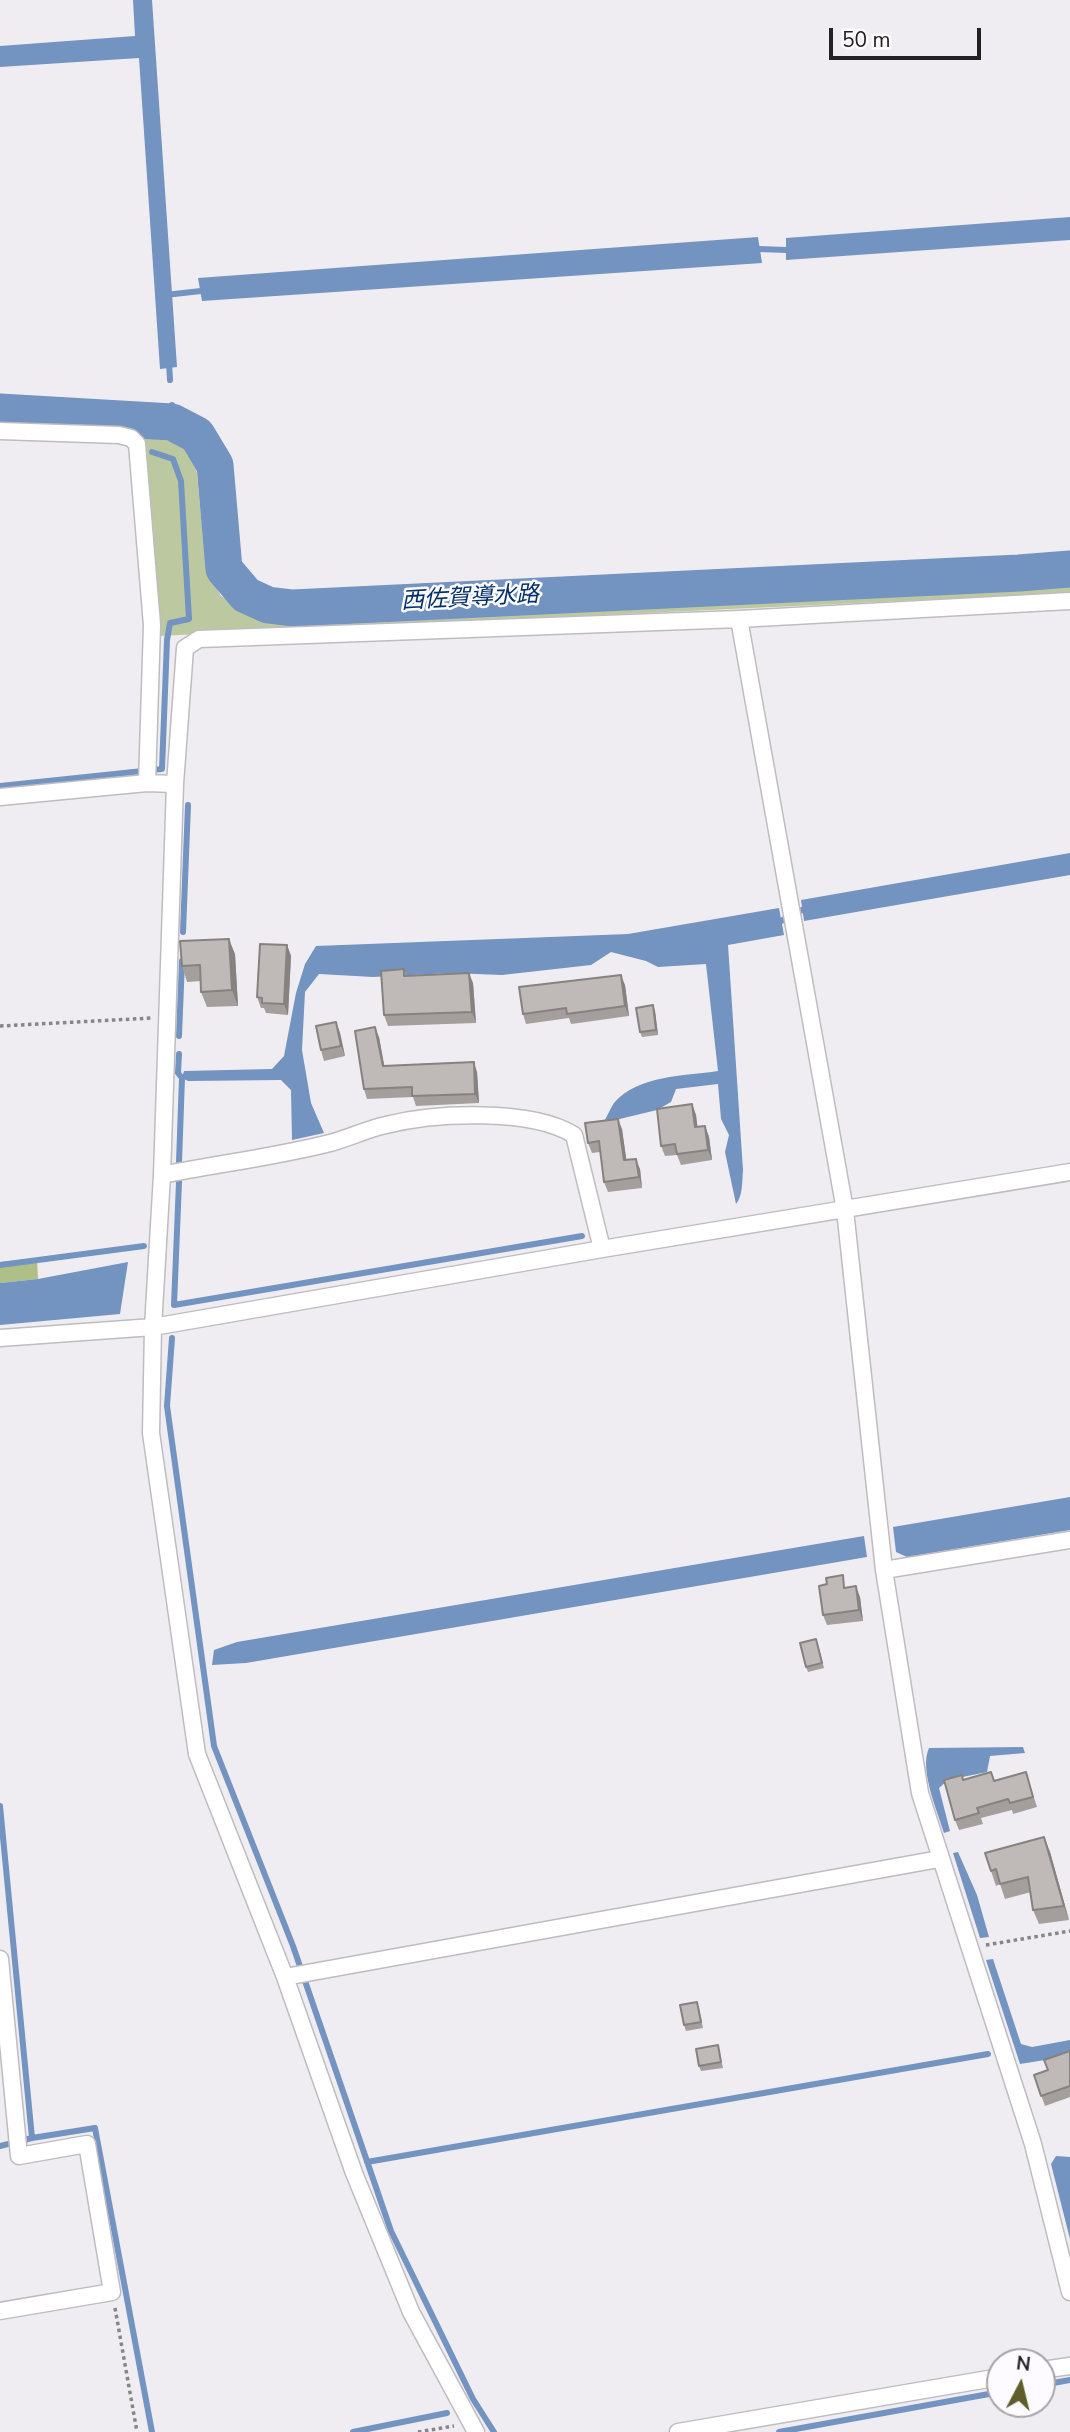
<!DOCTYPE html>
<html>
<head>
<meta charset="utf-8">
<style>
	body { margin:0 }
	#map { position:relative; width:1070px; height:2432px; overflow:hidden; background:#f0edf2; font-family:"Nunito Sans",sans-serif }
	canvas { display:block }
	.north { position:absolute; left:986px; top:2348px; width:70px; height:70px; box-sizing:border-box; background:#fdfbff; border:2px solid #a6a4a7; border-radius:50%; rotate:7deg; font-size:19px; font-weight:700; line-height:28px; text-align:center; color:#232223 }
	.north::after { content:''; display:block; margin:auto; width:24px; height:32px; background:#5f5e2b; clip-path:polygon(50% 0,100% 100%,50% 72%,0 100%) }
	.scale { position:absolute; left:829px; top:28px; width:152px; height:32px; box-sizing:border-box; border:4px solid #232223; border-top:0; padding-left:9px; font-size:21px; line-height:24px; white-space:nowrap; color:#232223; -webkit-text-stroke:5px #fdfbff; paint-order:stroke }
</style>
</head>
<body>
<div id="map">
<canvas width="1070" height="2432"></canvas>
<div class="north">N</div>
<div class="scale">50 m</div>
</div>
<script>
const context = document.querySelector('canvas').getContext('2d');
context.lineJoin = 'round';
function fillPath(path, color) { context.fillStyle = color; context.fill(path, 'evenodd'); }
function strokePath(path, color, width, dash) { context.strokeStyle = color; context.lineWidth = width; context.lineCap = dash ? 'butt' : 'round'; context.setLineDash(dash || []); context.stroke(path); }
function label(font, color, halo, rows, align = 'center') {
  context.font = font + ' "Nunito Sans","Noto Sans JP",sans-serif'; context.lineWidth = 5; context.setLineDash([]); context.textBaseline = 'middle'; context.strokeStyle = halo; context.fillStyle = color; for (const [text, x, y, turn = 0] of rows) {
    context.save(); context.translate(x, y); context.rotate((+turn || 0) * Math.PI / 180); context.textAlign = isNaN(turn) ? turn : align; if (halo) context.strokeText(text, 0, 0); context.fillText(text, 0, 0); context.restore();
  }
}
const green = new Path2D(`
	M144 431 177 435 196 465 206 568 221 596 260 619 1070 582V593L159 636Z`);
const forest = new Path2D(`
	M37 1258 38 1279 0 1283V1262Z`);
const water = new Path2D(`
	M133 0H152L177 367 160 369 139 58 0 67V46L135 36Z
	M1070 217V240L786 260V238Z
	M758 237 762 263 202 301 198 278Z
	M1070 853V875L804 921 801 900Z
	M779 908 784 935 728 945 743 1170C742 1181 743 1196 736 1204L725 1152 729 1135 721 1119 718 1084 676 1089 671 1102 657 1110 603 1123C607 1117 610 1109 614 1103 638 1075 684 1076 718 1071L706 964 658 967 646 961 611 952 591 965 502 975 451 973 373 977 319 974 305 992 302 1050 311 1103 324 1133 292 1140 291 1090 281 1080 188 1081 182 1078 184 1071 272 1069 284 1056 296 993 305 964 316 946 628 934Z
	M128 1262 120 1314 0 1325V1283L38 1279Z
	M1070 1497V1530L907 1557 896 1552 893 1527Z
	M864 1536 867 1557 246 1663 212 1665 214 1650 237 1642Z
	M1023 1747 1025 1753 990 1756 987 1772 948 1780 939 1788 950 1831 944 1833C937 1810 919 1769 929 1748Z
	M958 1852 977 1895 989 1937 980 1938 953 1853Z
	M993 1959 1021 2044 1032 2047 1070 2040V2056L1020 2064 986 1960Z
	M1056 2156 1070 2157V2239L1051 2164Z`);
const stream = new Path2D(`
	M759 249 786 250
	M165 295 201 291
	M169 362 170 380
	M172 422V405
	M0 786 162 769 167 640 170 623 189 619 181 481 173 459 152 452
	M781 921 802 910
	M183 932 188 805
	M179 1036 182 961
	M179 1054 178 1073 182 1078 179 1162
	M179 1182 174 1305 582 1236
	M0 1265 144 1246
	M172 1338 167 1406 214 1746 293 1946 391 2231 473 2399 494 2432
	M0 1806 32 2138 95 2128 152 2432
	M0 2146 32 2138
	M367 2162 988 2054
	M1042 2385 1070 2380
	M353 2432 447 2413
	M779 2432 1000 2392`);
const river = new Path2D(`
	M0 412 172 422 197 435 215 465 224 569 246 595 268 605 293 608 1019 573 1070 569`);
const path = new Path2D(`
	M0 1026 152 1018
	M986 1945 1070 1931
	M115 2308 137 2432
	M418 2432 454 2426`);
const minor = new Path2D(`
	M0 431 119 435 131 438 137 444 152 625 147 783
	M739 619 845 1210 884 1570 920 1793 1033 2144 1070 2292
	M0 797 147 783 175 784
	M162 1175C217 1164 275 1157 330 1143 349 1138 367 1129 386 1125 434 1113 531 1108 574 1135L602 1249
	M0 1338 153 1327 602 1249 1070 1172
	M884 1570 1070 1540
	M0 1959 19 2156 87 2144 112 2292 0 2311
	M285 1977 939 1859
	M1042 2370 1070 2366
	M476 2432 411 2312 354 2173 285 1977 197 1754 151 1433 153 1327 162 1175 175 784 185 648 199 639 739 619 1070 601
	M678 2432 1000 2377`);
const wall = new Path2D(`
	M287 945 291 956 288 1015 266 1013 264 1008H261L257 997Z
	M235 954 238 1006 207 1007 201 992V981L187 982 182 966Z
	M404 969 407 976 473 983 476 1023 388 1026 384 1015Z
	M625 985 629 1016 571 1024 569 1018 526 1024 523 1014Z
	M653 1005 655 1011 658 1035 642 1037 640 1032Z
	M336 1022 340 1033 345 1056 324 1061 321 1050Z
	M379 1037 384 1066 477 1072 479 1103 416 1106 413 1097 367 1099 364 1089Z
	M692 1104 696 1115 697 1127 705 1126 709 1137 712 1160 681 1165 677 1155 665 1156 661 1146Z
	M622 1129 626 1160 640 1169 642 1188 608 1192 604 1182 600 1152 592 1153 588 1143Z
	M847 1587 860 1597 863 1621 827 1625 823 1615Z
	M818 1644 824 1668 808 1672 806 1667Z
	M991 1772 994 1781 1026 1772 1037 1807 1013 1814 1012 1810 981 1818 983 1824 959 1830 955 1820 962 1775 963 1780Z
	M1044 1837 1050 1852 1069 1920 1039 1924 1033 1910 1031 1892 1005 1899 1000 1884 996 1886 991 1871Z
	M699 2008 703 2028 686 2031 684 2025Z
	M719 2051 723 2068 701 2071 699 2066Z
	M1070 2051V2097L1045 2106 1034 2075 1048 2070Z`);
const shadedWall = new Path2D(`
	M229 939 235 954 238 1006 232 990Z
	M287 945 291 956 288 1015 284 1004Z
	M469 973 473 983 476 1023 472 1012Z
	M621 975 625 985 629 1016 625 1006Z
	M653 1005 655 1011 658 1035 656 1030Z
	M336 1022 340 1033 345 1056 341 1046Z
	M375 1027 379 1037 386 1075 383 1066Z
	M474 1062 477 1072 479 1103 475 1094Z
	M692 1104 696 1115 699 1138 695 1127Z
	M618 1119 622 1129 628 1171 624 1160Z
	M705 1126 709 1137 712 1160 708 1150Z
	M636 1159 640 1169 642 1188 639 1177Z
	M856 1586 860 1597 863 1621 859 1610Z
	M1044 1837 1050 1852 1069 1920 1064 1906Z`);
const building = new Path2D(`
	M229 939 232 990 201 992 200 965 182 966 180 941Z
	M260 944 287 945 284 1004 262 1003V998L257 997Z
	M404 969V976L469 973 472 1012 384 1015 381 971Z
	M621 975 625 1006 567 1014 566 1008 523 1014 519 987Z
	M653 1005 656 1030 640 1032 636 1008Z
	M336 1022 341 1046 321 1050 316 1026Z
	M375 1027 383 1066 474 1062 475 1094 412 1096V1087L364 1089 355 1031Z
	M692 1104 695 1127 705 1126 708 1150 677 1154 675 1144 661 1146 657 1109Z
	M618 1119 624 1160 636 1159 639 1177 604 1182 599 1141 588 1143 585 1123Z
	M843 1575 844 1588 856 1586 859 1610 823 1615 819 1586 827 1584 826 1578Z
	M816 1639 822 1663 806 1667 800 1643Z
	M991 1772 994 1781 1026 1772 1033 1797 1010 1803 1008 1799 977 1808 979 1813 955 1820 944 1780 962 1775 963 1780Z
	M1044 1837 1064 1906 1033 1910 1028 1877 1000 1884 996 1869 991 1871 985 1853Z
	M697 2002 701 2022 684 2025 680 2005Z
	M718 2045 721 2062 699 2066 696 2049Z
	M1070 2051V2086L1041 2096 1034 2075 1048 2070 1044 2060Z`);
const waterNames = [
	["西佐賀導水路",470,599,-3]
];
fillPath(green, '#bcc9a0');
fillPath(forest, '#aec088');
fillPath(water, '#7393c1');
strokePath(stream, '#7393c1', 6);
strokePath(river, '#7393c1', 37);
strokePath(minor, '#bfbcc1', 19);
strokePath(path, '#878588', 3.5, [3.5, 3.5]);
strokePath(minor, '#fff', 16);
fillPath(wall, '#a49f9d');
fillPath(shadedWall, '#868280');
fillPath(building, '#bfb9b7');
strokePath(building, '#868280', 2);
label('italic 23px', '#043168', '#fdfbff', waterNames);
</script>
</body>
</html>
